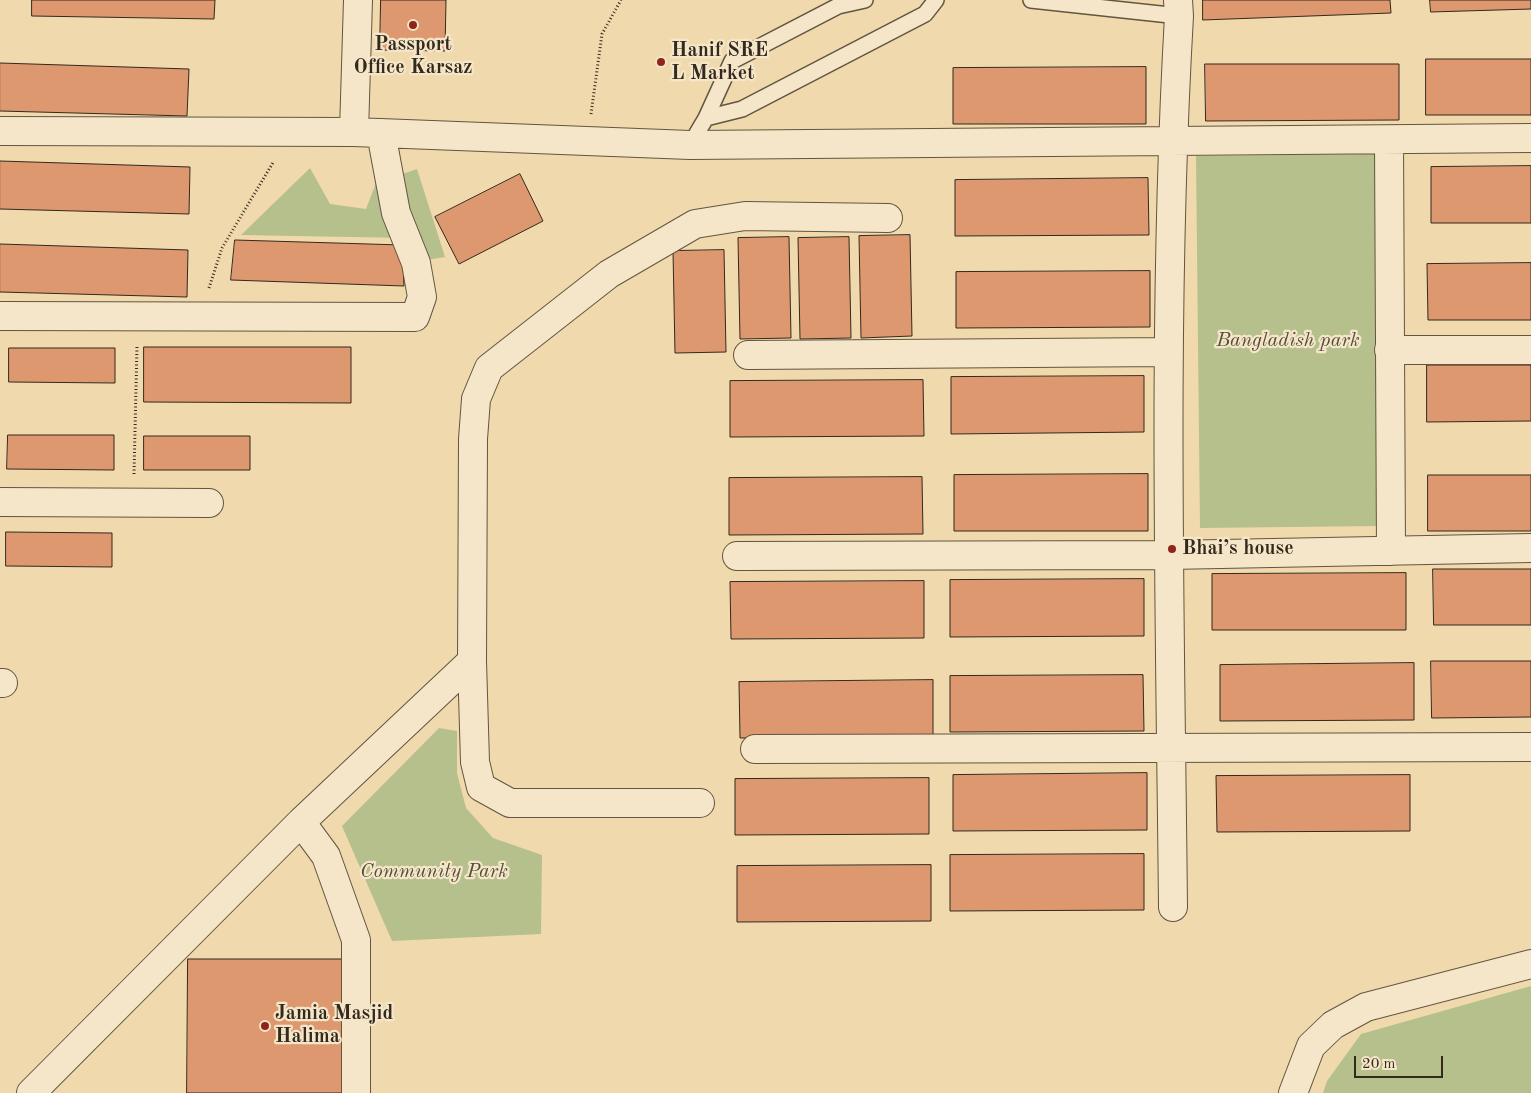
<!DOCTYPE html>
<html>
<head>
<meta charset="utf-8">
<style>
	body { margin:0 }
	#map { position:relative; width:1531px; height:1093px; overflow:hidden; background:#f0d9ac; font-family:"Old Standard TT",serif }
	canvas { display:block }
	.scale { position:absolute; left:1354px; top:1056px; width:89px; height:22px; box-sizing:border-box; border:2px solid #33291d; border-top:0; padding-left:6px; font-size:15px; line-height:18px; white-space:nowrap; color:#33291d; -webkit-text-stroke:4px #f5e6c9; paint-order:stroke }
</style>
</head>
<body>
<div id="map">
<canvas width="1531" height="1093"></canvas>
<div class="scale">20 m</div>
</div>
<script>
const context = document.querySelector('canvas').getContext('2d');
context.lineJoin = 'round';
function fillPath(path, color) { context.fillStyle = color; context.fill(path, 'evenodd'); }
function strokePath(path, color, width, dash) { context.strokeStyle = color; context.lineWidth = width; context.lineCap = dash ? 'butt' : 'round'; context.setLineDash(dash || []); context.stroke(path); }
function label(font, color, halo, rows, align = 'center') {
  context.font = font + ' "Old Standard TT",serif'; context.lineWidth = 4.5; context.setLineDash([]); context.textBaseline = 'middle'; context.strokeStyle = halo; context.fillStyle = color; for (const [text, x, y, turn = 0] of rows) {
    context.save(); context.translate(x, y); context.rotate((+turn || 0) * Math.PI / 180); context.textAlign = isNaN(turn) ? turn : align; if (halo) context.strokeText(text, 0, 0); context.fillText(text, 0, 0); context.restore();
  }
}
const green = new Path2D(`
	M1376 154 1381 526 1200 528 1196 156Z
	M310 168 330 204 366 209 376 183 417 169 445 257 407 263 405 238 241 235Z
	M439 728 457 731V773L466 808 493 838 542 855 541 934 392 941 342 826Z
	M1531 986V1093H1323L1327 1081 1361 1034Z`);
const building = new Path2D(`
	M32 0H215L214 19 32 16Z
	M381 0H446L445 51 380 50Z
	M1203 0H1390L1391 13 1203 20Z
	M1430 0H1531V9L1431 12Z
	M1426 59H1531V115H1426Z
	M0 63 189 69 187 116 0 111Z
	M1205 64H1399V120L1206 121Z
	M1146 67V124H953V68Z
	M0 161 190 167 189 214 0 209Z
	M1531 166V223H1431V167Z
	M520 174 543 221 459 264 435 217Z
	M1148 178 1149 235 955 236V180Z
	M910 235 912 336 861 338 859 236Z
	M789 237 791 338 740 339 738 238Z
	M849 237 851 338 800 339 798 238Z
	M235 240 402 245 404 286 231 280Z
	M0 244 188 250 187 297 0 292Z
	M724 250 726 352 675 353 673 251Z
	M1531 263V320H1428L1427 264Z
	M1150 271V327L956 328V272Z
	M144 347H351V403L144 402Z
	M9 348H115V383L9 382Z
	M1427 365H1531V421L1427 422Z
	M1144 376V432L951 434V377Z
	M923 380 924 436 730 437V381Z
	M8 435H114V470L7 469Z
	M144 436H250V470H144Z
	M1148 474V531H954V475Z
	M1428 475H1531V531H1428Z
	M922 477 923 534 729 535V478Z
	M6 532 112 533V567L6 566Z
	M1433 569H1531V625H1434Z
	M1406 573V630H1212V574Z
	M1144 579V636L950 637V580Z
	M924 581V638L731 639 730 582Z
	M1431 661H1531V717L1432 718Z
	M1414 663V720L1220 721V665Z
	M1143 675 1144 731 950 732V676Z
	M933 680V737L740 738 739 682Z
	M1147 773V830L953 831V775Z
	M1410 775V831L1217 832 1216 776Z
	M929 778V834L735 835V779Z
	M1144 854V910L950 911V855Z
	M931 865V921L737 922V866Z
	M188 959H343V1093H187Z`);
const path = new Path2D(`
	M591 114 602 34 621 0
	M209 288 222 248 274 161
	M134 474 137 345`);
const service = new Path2D(`
	M1031 0 1179 16
	M706 118 732 61 838 6 865 0
	M690 145 706 118 742 109 925 14 936 0`);
const minor = new Path2D(`
	M0 131 354 132 690 145 1531 138
	M354 132 358 0
	M1389 140 1391 551
	M0 316 415 317 422 297 416 263 396 213 381 133
	M1389 350H1531
	M748 355 1168 352
	M0 502 209 503
	M737 556 1169 555 1531 548
	M0 683H3
	M755 749 1531 747
	M700 803H510L481 787 475 762 472 661 473 439 476 399 489 368 609 274 695 224 745 216 888 218
	M301 822 326 856 356 940V1093
	M1173 907C1170 610 1162 312 1179 16L1178 0
	M31 1093 301 822 472 661
	M1293 1093 1311 1046 1333 1025 1366 1007 1531 964`);
const markers = [
	[413,25,5,"#8f2418"],
	[661,62,5,"#8f2418"],
	[1172,549,5,"#8f2418"],
	[265,1026,5,"#8f2418"]
];
const poiNames = [
	["Passport",413,45,"center"],
	["Office Karsaz",413,68,"center"],
	["Hanif SRE",671,51],
	["L Market",671,74],
	["Bhai’s house",1182,549],
	["Jamia Masjid",275,1014],
	["Halima",275,1037]
];
const parkNames = [
	["Bangladish park",1288,341],
	["Community Park",434,872]
];
fillPath(green, '#b6c08c');
fillPath(building, '#dd9870');
strokePath(building, '#33291d', 1);
strokePath(service, '#625541', 18);
strokePath(minor, '#625541', 30);
strokePath(path, '#33291d', 3, [1, 2.5]);
strokePath(service, '#f5e6c9', 15);
strokePath(minor, '#f5e6c9', 28);
for (const [x, y, r, color] of markers) { const dot = new Path2D(); dot.arc(x, y, r, 0, 2 * Math.PI); context.fillStyle = color; context.fill(dot); strokePath(dot, '#f5e6c9', 2); }
label('bold 20px', '#33291d', '#f5e6c9', poiNames, 'left');
label('italic 20px', '#544f39', '#f5e6c9', parkNames);
</script>
</body>
</html>
